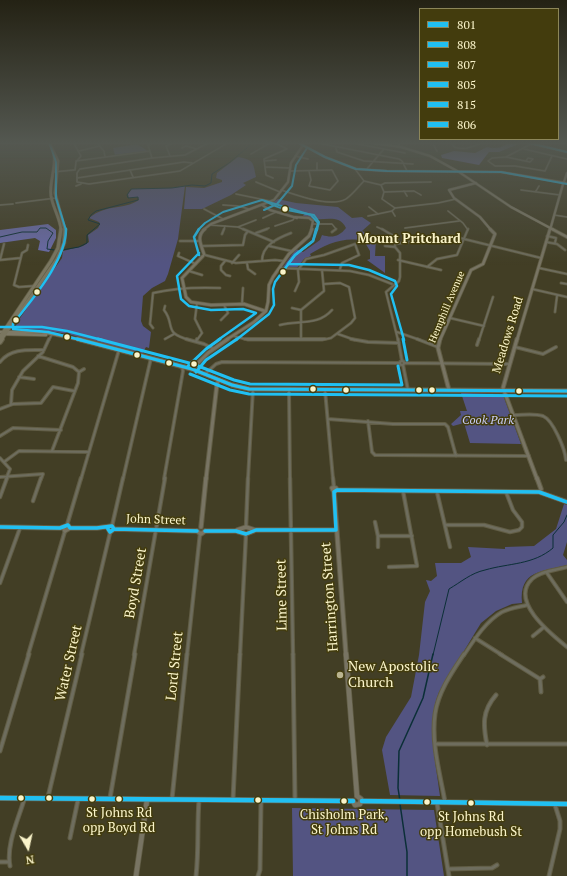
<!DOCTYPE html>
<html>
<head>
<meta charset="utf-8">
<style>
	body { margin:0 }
	#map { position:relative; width:567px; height:876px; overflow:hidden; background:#423e25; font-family:"PT Serif",serif }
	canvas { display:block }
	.legend { position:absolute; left:419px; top:8px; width:140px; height:132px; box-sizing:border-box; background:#433c0d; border:1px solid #8c8659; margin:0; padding:5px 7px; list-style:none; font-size:12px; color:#faf4ca }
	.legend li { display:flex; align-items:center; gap:8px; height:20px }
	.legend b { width:20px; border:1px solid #8c8659 }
	.north { position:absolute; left:8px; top:828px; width:40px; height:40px; -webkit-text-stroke:3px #433c0d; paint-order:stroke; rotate:171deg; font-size:11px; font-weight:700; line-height:16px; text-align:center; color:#faf4ca }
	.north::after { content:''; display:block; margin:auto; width:14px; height:18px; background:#faf4ca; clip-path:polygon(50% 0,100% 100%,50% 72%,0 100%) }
</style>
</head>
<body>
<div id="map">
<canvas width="567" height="876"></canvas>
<ul class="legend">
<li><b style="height:5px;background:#20c0f3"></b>801</li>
<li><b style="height:5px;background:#20c0f3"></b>808</li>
<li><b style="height:5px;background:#20c0f3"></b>807</li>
<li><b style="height:5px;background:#20c0f3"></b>805</li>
<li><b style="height:5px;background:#20c0f3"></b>815</li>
<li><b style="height:5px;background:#20c0f3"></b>806</li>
</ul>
<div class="north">N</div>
</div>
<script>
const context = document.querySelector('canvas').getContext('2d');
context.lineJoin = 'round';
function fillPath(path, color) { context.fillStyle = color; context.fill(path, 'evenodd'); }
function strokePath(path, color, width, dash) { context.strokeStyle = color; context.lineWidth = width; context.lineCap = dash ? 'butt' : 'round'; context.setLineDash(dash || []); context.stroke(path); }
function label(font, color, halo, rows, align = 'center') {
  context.font = font + ' "PT Serif",serif'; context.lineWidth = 3; context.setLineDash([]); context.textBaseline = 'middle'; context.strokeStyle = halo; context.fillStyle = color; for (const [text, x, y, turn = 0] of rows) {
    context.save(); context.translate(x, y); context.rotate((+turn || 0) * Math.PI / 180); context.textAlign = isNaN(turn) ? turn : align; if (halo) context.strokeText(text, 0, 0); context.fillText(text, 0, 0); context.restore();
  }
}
const green = new Path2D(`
	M137 144 148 151 115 155 113 148Z
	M238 157C254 160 253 162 256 177L243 183 246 185 231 195 202 209H184L186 187 204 188 222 182V180L216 178 217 173Z
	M185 186 178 239 168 274 165 281 152 288 143 296 141 321 143 326 151 332 149 348 146 347 142 354 68 334 41 330 15 328 18 321 62 258 63 251 83 246 89 242 88 235 98 228 100 224 99 222 89 218C108 203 122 211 139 200L138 197 129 198 128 194 132 189 171 188Z
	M278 199 296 203 338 207 352 218 362 217 371 223 362 231 376 238 375 256H385V273L367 260 370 259V251L364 241C345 236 326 244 310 254L311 256 304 259 296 269 283 267 296 249 303 252 320 240 322 235C332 238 339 237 346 228 340 215 327 220 316 219 312 219 307 217 303 216L305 213 272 203Z
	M461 393 499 394 503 395 521 444 470 443 464 423 453 426 451 424 461 415 460 411H467Z
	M564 504 567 505V542L563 555 567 560V565C542 572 519 570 522 603L512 604 496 611 481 623 439 692C426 725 436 761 440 796L390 795 382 750 386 737 411 697 419 655 425 602 430 591 426 580 431 581 437 576 435 563H461L471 557 468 547 505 549V547L534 546 556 529Z
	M292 808 434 810 444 876H293Z`);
const forest = new Path2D(`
	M508 142 521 143 499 152H489L479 165 442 158 441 155 454 151 475 153 487 147C496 149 503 148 508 142Z
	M48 224 56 230V238L49 252 38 250 40 241 35 238 0 243V230Z`);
const streamFar1 = new Path2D(`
	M0 143 8 142
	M0 237 22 232H37L40 228H46L53 233 48 241 47 249 55 250
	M62 250 79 247 87 243V235L100 224 88 220 91 215 96 211 138 200V197L128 198 127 195 131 189 172 188 192 185 205 186 211 183 212 174 229 163 254 142
	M433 655 449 589C461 582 471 573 485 570 509 563 533 565 553 548V535L564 522 567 515`);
const stream = new Path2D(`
	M400 801 398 788 399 751 423 698 433 654
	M400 804 407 852V876`);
const streetFar4 = new Path2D(`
	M73 142 81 156 76 162 75 170
	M96 142 104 151 105 157
	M201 142 206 143
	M273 142 287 149 264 159 266 175 273 178
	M313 142 399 159 402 161 407 171
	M347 142 405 153
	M418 142 433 143
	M432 142 437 151
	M451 142 454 147C465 151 474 146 484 142
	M451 142H455
	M555 142H559
	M300 143 305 142
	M531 144 506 157 492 158 488 161 495 166H515L545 171 552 156
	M534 144 537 142
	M398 145 403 142
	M182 148 186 146 197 149
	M336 148 337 152 364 161 413 164
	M524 149 567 159
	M79 151 100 146
	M251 154 272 142
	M170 156 166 146 176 142
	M295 156 308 159
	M506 157 530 162 533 159 528 158 526 161
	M152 158 148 145 153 142
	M76 161 150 151
	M264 161 276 160
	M317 163V170
	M265 167 290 168
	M80 169 152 158 185 155 210 142
	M355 169 364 181 381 185 384 192 382 199 395 208 438 203 456 199
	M79 170 77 173V182L89 184 180 171 226 144 218 142
	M130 170 133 177
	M366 170 384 149
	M290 171 332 170 338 181 330 190 309 186 311 180 309 171
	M53 172 74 170
	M77 178 184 162 192 163
	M256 182 280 192
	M381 185 385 183 431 182
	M76 186 81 184
	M281 190C297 195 330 208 346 199 353 194 358 187 364 181
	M521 190 560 195
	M404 191 407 196
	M536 191 539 186
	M384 192 414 191 421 195
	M236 194 270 201
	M16 203 56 198
	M0 205 13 204
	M223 205 238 206 249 209
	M369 207 378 214
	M204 209 223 219
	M392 211 395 216
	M448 211 463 223 468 230
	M554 215 567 217
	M368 216 392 211 395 208
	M263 218 276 212
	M313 224H332L336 229 335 230
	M209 225 238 227 245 230
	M275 226 293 220 295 217
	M238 227 256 220
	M377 227 384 230
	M405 228 459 221
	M224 230 225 226
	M264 230 269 228`);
const streetFar3 = new Path2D(`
	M243 229 274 242
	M382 229 392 235 399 242
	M332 232 336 229
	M256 233 267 229
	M222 234 224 229
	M547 236 556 238 555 243
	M180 241H199
	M546 242 557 244 565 250
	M28 245 27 250 22 253 14 285 19 287 33 286
	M202 246 243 245 245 235 248 231
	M269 246 291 251
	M385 246 395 247
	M179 253 178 256 196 264
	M205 255 236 263 275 260 284 261
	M0 260 20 258
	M0 260 4 244
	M398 260 441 270
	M225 261 221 266V270L226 275 230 276
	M262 261C262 245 278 238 291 233
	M232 263 239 255
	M247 263 248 269 255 274
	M427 267 437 259 457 255 468 229
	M280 268 350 271 369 275 392 284
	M539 268 567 274
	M189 271 202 275
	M561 283 567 284
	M532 289 567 297
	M295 291 299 282 298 270 306 259 324 255 355 244 359 255 342 263 340 269
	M242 304 243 288
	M165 306 164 310C176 325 162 333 190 340
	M292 308 301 310
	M555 312 557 296
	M450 318 484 326
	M221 320 228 313 224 305
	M280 325C299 320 318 326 332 310
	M153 328 150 324 153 293C175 288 198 287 220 288
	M397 332 420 340
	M338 334 355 340
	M234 336 248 340H322L331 338 351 323 355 318 349 287 340 283 324 284
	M165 339 174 334
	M49 340 52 334
	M197 340 202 333 195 319 197 303
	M301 340V310L324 291 322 270
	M398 340 386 292 399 281 400 277V253L395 247V244L452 236 541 258
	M479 340 493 297`);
const streetFar2 = new Path2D(`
	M186 339 204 344 214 349
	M245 339H325
	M351 339 368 342 399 343
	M398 339 402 361
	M417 339 438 347
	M196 341 197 339
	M477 345 479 339
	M515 347 543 354 556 347
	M38 356 73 367 79 372
	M400 363a2 2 0 1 1 4 0a2 2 0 1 1-4 0Z
	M0 362C11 348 28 350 44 350
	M405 363 509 364
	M403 365 408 390
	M205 374 216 364 222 362 400 363
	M19 377 34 379
	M289 389 290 479
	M325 390 333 479
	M11 404 12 390 23 371 43 352 49 339
	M0 409 13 404 41 403 53 387 74 391
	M514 415C523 415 534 413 543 416 553 420 565 449 566 460
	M328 419 393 424H445L448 427 456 456
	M368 421 372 452 375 455 529 456
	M0 436 13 428 61 430
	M52 451 78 383 79 372 84 369
	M0 458 10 469 6 479
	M4 462 19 451 89 452
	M0 477 43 474 41 479
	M81 479 119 350
	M123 479 151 358
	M164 479 183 371 182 367
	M248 479 253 389`);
const streetFar1 = new Path2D(`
	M290 478 293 655
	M333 478 334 488
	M437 492 450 547
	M0 497 7 478
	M33 501 41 478
	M375 522 378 536V547
	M67 525 81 478
	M445 525H484L510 532 519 530 522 527V522L513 510 506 492
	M112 526 123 478
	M246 527 248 478
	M378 536H412
	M389 567 417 566 403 491
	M567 567C557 570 540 571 532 579 509 601 551 634 567 647
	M547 573 567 602
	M0 583 20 528
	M533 636 544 627
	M475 638 502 655
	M28 655 65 531
	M81 655 110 533
	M134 655 165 478
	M187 655 200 534
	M240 655 246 534
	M464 655C474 640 486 621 502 612 510 608 519 607 527 605`);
const street = new Path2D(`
	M293 654 295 800
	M500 654 540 679 541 692
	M540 679 543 677
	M437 744H567
	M487 745C483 725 482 711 496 695
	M0 751 29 654
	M48 797 82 654
	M110 798 135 654
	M172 799 187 654
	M233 799 240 654
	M445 802C440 774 431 743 435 714 438 692 452 672 464 654
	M437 803 449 876
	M70 838 78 800
	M0 862H8
	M10 866C6 845 18 820 24 800
	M448 869 492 868 497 865
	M196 876C199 851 197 825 199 800
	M258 876 260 870 261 802
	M549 876 560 829V821L555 805`);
const secondaryFar4 = new Path2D(`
	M297 142 325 157 356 169 387 171 501 172 566 183
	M525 142 567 152
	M564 182 567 173
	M476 183 449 190 454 198 480 217 491 230
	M262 205 270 210 297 218
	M295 217 309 218 313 221 311 230
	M203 230 211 224 274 200 288 182 291 163 303 145
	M550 230 563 184`);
const secondaryFar3 = new Path2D(`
	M204 254C201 245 196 236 205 229
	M203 256 182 278 186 297 191 302 211 305 244 304 265 311
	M226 340 254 322 266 311 268 302 269 285 273 277 289 254 309 236 312 229
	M440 340 471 270 483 264 495 234 490 229
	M517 340 550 229`);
const secondaryFar2 = new Path2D(`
	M440 339 438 348 449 390
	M517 339 503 388 537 479
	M192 369 208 353 228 339
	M206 479 217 384 219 380`);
const secondaryFar1 = new Path2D(`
	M537 478 541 489
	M334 492 346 655
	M334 492 337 490 539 492 567 502
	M334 492 332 488H336L337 490
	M0 527 60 528 68 525 70 528H97L112 526 114 529
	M63 527 65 531 70 528
	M201 527 206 478
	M108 528 110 532 114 529 197 531
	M237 530 246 527 255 530
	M197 531 201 534 205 531
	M205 531H236L246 534 256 530H336`);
const secondary = new Path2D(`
	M346 654 357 796
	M0 798 353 801
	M353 801 355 805 360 804 361 799 357 796
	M362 801 567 804
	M136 876 147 800`);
const primaryFar2 = new Path2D(`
	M365 142 401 147 430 156 459 172 511 207 554 230`);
const primaryFar1 = new Path2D(`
	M552 229 567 237
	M0 332H42L82 340
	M2 334 46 335`);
const primary = new Path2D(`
	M78 339 192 369 232 385 249 389 567 391`);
const highwayFar2 = new Path2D(`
	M49 142 58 161 55 193 65 230
	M54 155C56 169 49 182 51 196 53 208 60 218 61 230`);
const highwayFar1 = new Path2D(`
	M0 337 51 261 58 248 61 229
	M1 340 57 259 64 243 65 229`);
const highway = new Path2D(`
	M0 342 2 339`);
const bus1Far2 = new Path2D(`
	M49 142 56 162V198L66 230`);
const bus1Far1 = new Path2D(`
	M66 229C66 261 32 299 13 324V329L48 332 81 340`);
const bus1 = new Path2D(`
	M77 339 192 369 232 385 249 389 567 391`);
const bus2Far2 = new Path2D(`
	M265 201C280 210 297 212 314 215L319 222 317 230
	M264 210 277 204 292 186 296 165 307 148`);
const bus2Far1 = new Path2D(`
	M236 340 269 314 274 305 273 289 275 282 295 255 313 241 317 229`);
const bus2 = new Path2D(`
	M196 372 206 360 237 339
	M190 374 230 390 249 394 567 396`);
const bus3 = new Path2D(`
	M334 492 337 490 539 492 567 502
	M334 492 336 530
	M0 527 60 528 68 525 70 528H97L112 526 114 529
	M108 529 110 532 114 529 197 531
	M205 531H236L246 534 256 530H336`);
const bus4Far1 = new Path2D(`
	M525 142 567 152`);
const bus4 = new Path2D(`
	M0 798 353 801
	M362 801 567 804`);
const bus5Far2 = new Path2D(`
	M198 230 205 223 223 212 262 200 311 215 318 223 316 230`);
const bus5Far1 = new Path2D(`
	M199 229 194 237 199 255
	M316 229 313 241 295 255 288 264 349 265 369 270 395 281 397 286 391 294 404 340
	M199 253 177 276 181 299 189 306 211 310 243 309 256 313 218 340
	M0 327H42L67 331 102 340`);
const bus5 = new Path2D(`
	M98 339 193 364 234 380 250 384 402 385 398 366
	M403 339 407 360
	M188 366 206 349 220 339`);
const bus6 = new Path2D(`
	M297 142 325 157 356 169 387 171 501 172 567 184`);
const markers = [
	[285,209,3.5,"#faf4ca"],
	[283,272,3.5,"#faf4ca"],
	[37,292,3.5,"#faf4ca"],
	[16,320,3.5,"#faf4ca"],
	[67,337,3.5,"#faf4ca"],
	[137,355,3.5,"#faf4ca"],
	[169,363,3.5,"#faf4ca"],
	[194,364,3.5,"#faf4ca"],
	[313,389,3.5,"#faf4ca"],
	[346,390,3.5,"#faf4ca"],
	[419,390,3.5,"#faf4ca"],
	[432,390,3.5,"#faf4ca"],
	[519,391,3.5,"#faf4ca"],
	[340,675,4,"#bab490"],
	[21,798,3.5,"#faf4ca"],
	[49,798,3.5,"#faf4ca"],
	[92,799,3.5,"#faf4ca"],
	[119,799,3.5,"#faf4ca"],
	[258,800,3.5,"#faf4ca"],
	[344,801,3.5,"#faf4ca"],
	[427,802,3.5,"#faf4ca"],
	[471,803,3.5,"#faf4ca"]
];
const farStreetnames = [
	["Hemphill Avenue",447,307,-67]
];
const streetNames = [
	["Meadows Road",508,335,-73],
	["John Street",156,520,2]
];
const parkNames = [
	["Cook Park",488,421]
];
const farDistrictnames = [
	["Mount Pritchard",409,239]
];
const nearBusnames = [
	["St Johns Rd",119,813],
	["opp Boyd Rd",119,828],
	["Chisholm Park,",344,815],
	["St Johns Rd",344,830],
	["St Johns Rd",471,817],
	["opp Homebush St",471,832]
];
const nearStreetnames = [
	["Boyd Street",136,583,-80],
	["Lime Street",282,595,-91],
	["Harrington Street",330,597,-94],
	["Water Street",69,663,-77],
	["Lord Street",175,666,-84]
];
const nearPoinames = [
	["New Apostolic",348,667],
	["Church",348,683]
];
fillPath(green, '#535482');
fillPath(forest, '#696aa9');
strokePath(streamFar1, '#0b2f37', 1);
strokePath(stream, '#0b2f37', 1.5);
strokePath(streetFar4, '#615d45', 2);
strokePath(streetFar3, '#615d45', 3);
strokePath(streetFar2, '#615d45', 4);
strokePath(streetFar1, '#615d45', 4.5);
strokePath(street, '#615d45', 5);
strokePath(secondaryFar4, '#615d45', 3);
strokePath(secondaryFar3, '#615d45', 4);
strokePath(secondaryFar2, '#615d45', 5);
strokePath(secondaryFar1, '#615d45', 5.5);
strokePath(secondary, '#615d45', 6);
strokePath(primaryFar2, '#615d45', 3);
strokePath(primaryFar1, '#615d45', 4);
strokePath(primary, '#615d45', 5.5);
strokePath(highwayFar2, '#615d45', 3.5);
strokePath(highwayFar1, '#615d45', 4.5);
strokePath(highway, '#615d45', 6);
strokePath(streetFar4, '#6e6d5e', 1);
strokePath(streetFar3, '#6e6d5e', 1.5);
strokePath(streetFar2, '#6e6d5e', 2);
strokePath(streetFar1, '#6e6d5e', 2.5);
strokePath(street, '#6e6d5e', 3);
strokePath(secondaryFar4, '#787463', 2);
strokePath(secondaryFar3, '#787463', 2.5);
strokePath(secondaryFar2, '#787463', 3);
strokePath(secondaryFar1, '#787463', 3.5);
strokePath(secondary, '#787463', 4.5);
strokePath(primaryFar2, '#7e7a67', 2);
strokePath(primaryFar1, '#7e7a67', 2.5);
strokePath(primary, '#7e7a67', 3.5);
strokePath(highwayFar2, '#7a7660', 2.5);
strokePath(highwayFar1, '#7a7660', 3);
strokePath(highway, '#7a7660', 4);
strokePath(bus1Far2, '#20c0f3', 2);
strokePath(bus1Far1, '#20c0f3', 2.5);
strokePath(bus1, '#20c0f3', 3);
strokePath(bus2Far2, '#20c0f3', 2);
strokePath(bus2Far1, '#20c0f3', 2.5);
strokePath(bus2, '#20c0f3', 3);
strokePath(bus3, '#20c0f3', 3.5);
strokePath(bus4Far1, '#20c0f3', 2);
strokePath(bus4, '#20c0f3', 4.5);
strokePath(bus5Far2, '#20c0f3', 2);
strokePath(bus5Far1, '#20c0f3', 2.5);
strokePath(bus5, '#20c0f3', 3);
strokePath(bus6, '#20c0f3', 2);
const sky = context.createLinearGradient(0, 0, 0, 265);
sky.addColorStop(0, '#242214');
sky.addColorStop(0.54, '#545851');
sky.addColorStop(1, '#54585100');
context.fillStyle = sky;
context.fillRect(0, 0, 567, 265);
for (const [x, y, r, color] of markers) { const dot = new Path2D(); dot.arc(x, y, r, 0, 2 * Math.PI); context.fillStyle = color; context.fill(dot); strokePath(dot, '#433c0d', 1.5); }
label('10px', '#faf4ca', '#433c0d', farStreetnames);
label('12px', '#faf4ca', '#433c0d', streetNames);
label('italic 12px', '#c8ccf6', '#433c0d', parkNames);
label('bold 13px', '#faf4ca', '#433c0d', farDistrictnames);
label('13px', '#faf4ca', '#433c0d', nearBusnames);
label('14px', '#faf4ca', '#433c0d', nearStreetnames);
label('14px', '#faf4ca', '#433c0d', nearPoinames, 'left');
</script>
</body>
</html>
